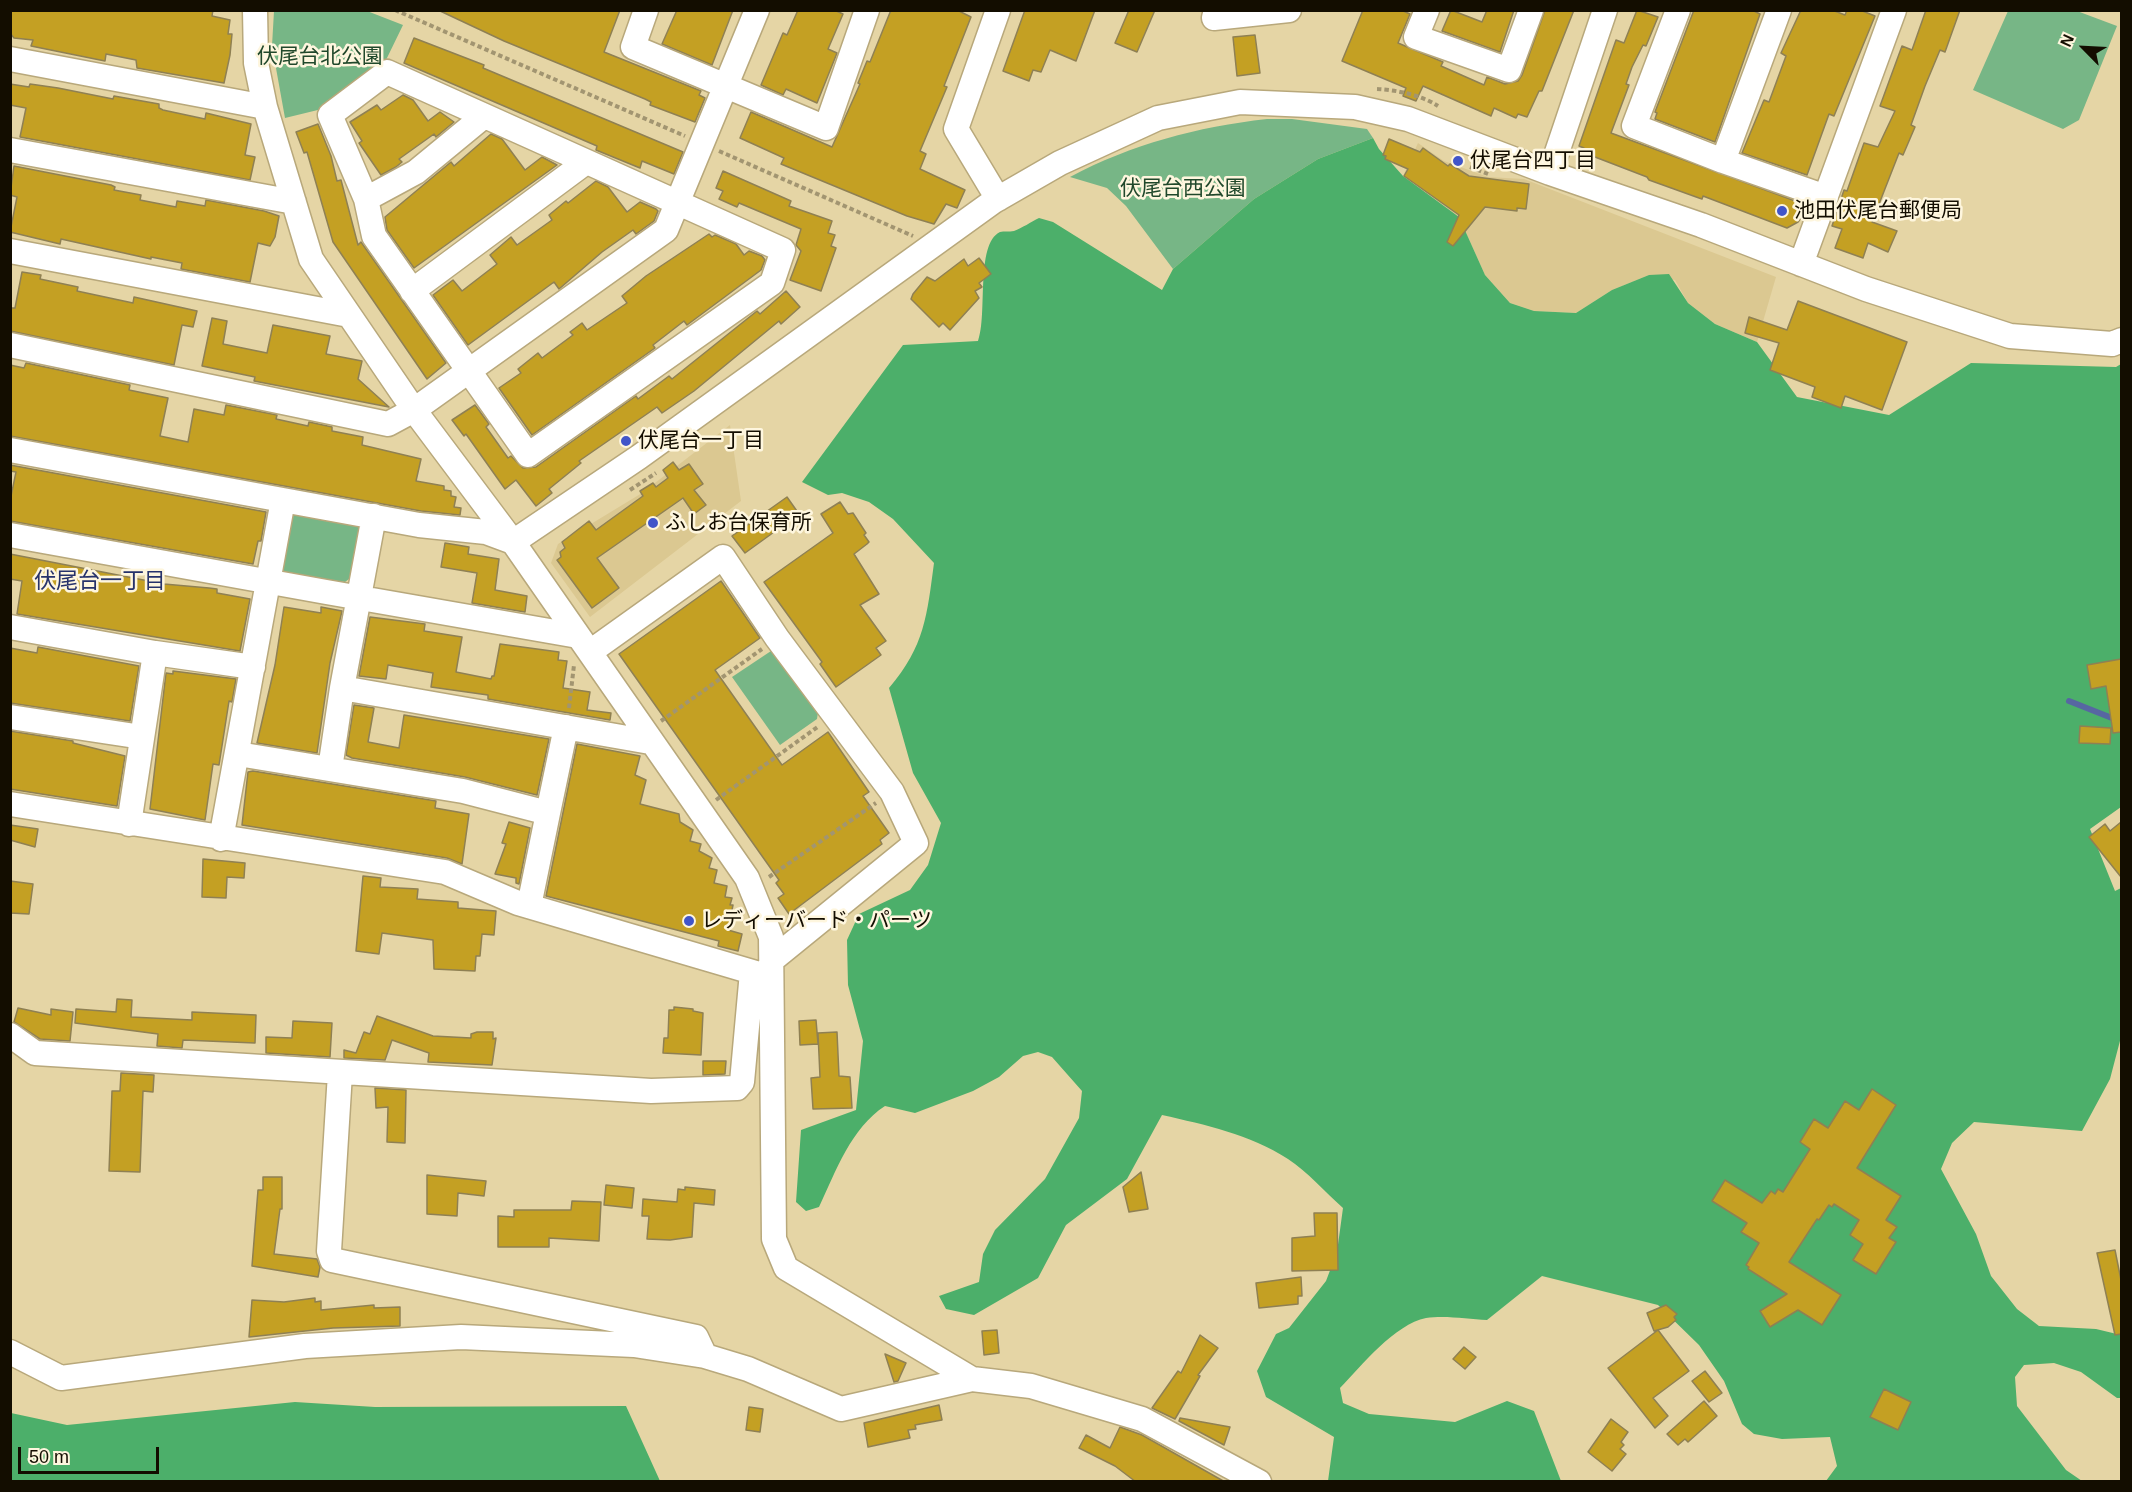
<!DOCTYPE html>
<html>
<head>
<meta charset="utf-8">
<style>
	body { margin:0 }
	#map { position:relative; width:2132px; height:1492px; overflow:hidden; background:#e5d5a5; font-family:Arial,sans-serif }
	canvas { display:block }
	.frame { position:absolute; inset:0; border:12px solid #130d00; pointer-events:none }
	.north { position:absolute; left:2054px; top:18px; width:60px; height:60px; -webkit-text-stroke:4px #fef6de; paint-order:stroke; rotate:294deg; font-size:16px; font-weight:700; line-height:24px; text-align:center; color:#130d00 }
	.north::after { content:''; display:block; margin:auto; width:21px; height:27px; background:#130d00; clip-path:polygon(50% 0,100% 100%,50% 72%,0 100%) }
	.scale { position:absolute; left:18px; top:1447px; width:141px; height:27px; box-sizing:border-box; border:3px solid #130d00; border-top:0; padding-left:8px; font-size:18px; line-height:21px; white-space:nowrap; color:#130d00; -webkit-text-stroke:4px #fef6de; paint-order:stroke }
</style>
</head>
<body>
<div id="map">
<canvas width="2132" height="1492"></canvas>
<div class="frame"></div>
<div class="north">N</div>
<div class="scale">50 m</div>
</div>
<script>
const context = document.querySelector('canvas').getContext('2d');
context.lineJoin = 'round';
function fillPath(path, color) { context.fillStyle = color; context.fill(path, 'evenodd'); }
function strokePath(path, color, width, dash) { context.strokeStyle = color; context.lineWidth = width; context.lineCap = dash ? 'butt' : 'round'; context.setLineDash(dash || []); context.stroke(path); }
function label(font, color, halo, rows, align = 'center') {
  context.font = font + ' Arial,"Noto Sans JP",sans-serif'; context.lineWidth = 5; context.setLineDash([]); context.textBaseline = 'middle'; context.strokeStyle = halo; context.fillStyle = color; for (const [text, x, y, turn = 0] of rows) {
    context.save(); context.translate(x, y); context.rotate((+turn || 0) * Math.PI / 180); context.textAlign = isNaN(turn) ? turn : align; if (halo) context.strokeText(text, 0, 0); context.fillText(text, 0, 0); context.restore();
  }
}
const built = new Path2D(`
	M1418 143 1444 161 1488 177 1524 179 1776 277 1757 342 1715 324 1688 303 1675 280 1649 275 1612 290 1576 313 1534 311 1510 303 1485 275 1459 217 1403 176Z
	M730 425 741 501 590 617 551 563 558 544 642 493Z`);
const green = new Path2D(`
	M274 11H367L403 25 386 60 377 72 326 108 285 118 272 46Z
	M2008 11H2077L2117 26 2079 120 2063 129 1973 90Z
	M1267 119H1292L1367 129 1373 138 1318 159 1254 199 1173 269 1126 206 1107 188 1070 177C1132 144 1197 127 1267 119Z
	M296 511 355 522 361 531 353 576 345 582 287 574 280 567 289 516Z
	M771 651 779 652 818 712 817 719 780 745 732 677Z`);
const forest = new Path2D(`
	M1373 138 1379 149 1403 176 1459 217 1485 275 1510 303 1534 311 1576 313 1612 290 1649 275 1669 274 1688 303 1715 324 1757 342 1797 397 1889 415 1971 363 2116 367 2121 364V807L2090 829 2115 891 2121 888V1037L2110 1079 2082 1131 1974 1122 1952 1143 1941 1169 1976 1234 1991 1276 2017 1309 2039 1326 2096 1329 2121 1335V1398H2117L2081 1372 2054 1363 2024 1365 2015 1377 2017 1406 2066 1470 2082 1481H1826L1837 1466 1830 1437 1782 1439 1754 1434 1742 1424 1724 1381 1699 1345 1658 1305 1542 1276 1487 1320C1468 1319 1445 1315 1426 1318 1395 1324 1361 1366 1340 1388L1343 1403 1369 1414 1455 1422 1507 1401 1534 1411 1561 1481H1328L1334 1437 1266 1397 1257 1371 1276 1334 1289 1328 1326 1281 1337 1252 1343 1208C1325 1192 1308 1172 1288 1159 1249 1134 1206 1125 1162 1115L1127 1179 1066 1225 1038 1278 974 1315 946 1309 939 1296 979 1282 983 1254 995 1230 1045 1179 1079 1118 1082 1091 1052 1057 1038 1052 1023 1056 999 1077 973 1091 915 1113 885 1106C851 1128 836 1171 819 1207L806 1211 796 1202 801 1130 856 1110 863 1041 848 985 847 940 859 914 910 890 928 865 941 823 913 773 889 688C925 646 927 615 934 563L893 519 869 502 842 493 828 495 802 482 903 345 978 341C988 315 975 244 1000 232 1004 231 1009 232 1014 231 1022 228 1031 222 1039 218L1053 222 1162 290 1173 269 1254 199 1318 159Z
	M295 1402 375 1407 626 1406 660 1481H11V1413L67 1425Z`);
const stream = new Path2D(`
	M2069 701 2122 722`);
const building = new Path2D(`
	M10 10H213L212 16 230 20 228 34H232L230 55 224 83 137 68 136 60 106 54 105 61 31 46 33 40 14 38 10 33Z
	M438 10H620L604 52 701 91 699 95 705 98 695 122 650 105 651 102 645 99 504 41Z
	M677 10H733L712 65 662 44Z
	M798 10H834L843 14 828 49 837 53 817 103 786 89 783 95 761 85 783 33 787 35Z
	M891 10H957L971 17 944 86 947 87 920 151 926 154 920 169 965 190 957 208 946 204 934 224 907 216 781 164 784 158 740 138 751 112 832 147 860 84 858 83 867 61 870 62Z
	M1025 10H1095L1076 61 1050 50 1041 72 1033 70 1029 81 1003 71Z
	M1129 10H1155L1137 52 1115 43Z
	M1363 10H1401L1410 14 1398 43 1443 62 1441 66 1484 85 1487 77 1505 84 1518 81 1522 75 1545 10H1574L1542 91H1539L1527 117 1518 114 1516 118 1494 108 1491 116 1423 86 1416 101 1403 96 1406 88 1342 61Z
	M1451 10 1482 22 1487 10H1514L1500 52 1442 31Z
	M1637 10 1658 17 1646 46 1643 45 1632 67 1626 84 1629 85 1611 133 1798 202 1797 208 1801 218 1798 222 1787 228 1703 196 1702 199 1699 198 1649 180 1647 177 1582 152 1584 148 1579 146 1616 40 1624 43Z
	M1694 10H1752L1760 14 1715 142 1655 119 1657 113 1655 112Z
	M1801 10H1832L1845 15 1847 10H1860L1875 16 1834 116 1829 114 1807 175 1742 153 1764 100 1769 102 1786 56 1781 53Z
	M1926 10H1960L1945 52 1940 50 1925 86 1911 125 1915 127 1903 155 1899 153 1872 222 1897 231 1888 252 1868 243 1863 258 1835 248 1842 229 1832 226 1844 190 1847 191 1864 143 1878 147 1895 111 1880 106 1902 46 1912 50Z
	M1255 35 1260 73 1237 76 1233 37Z
	M414 38 484 65 483 68 683 152 674 174 642 161 640 168 596 150 597 146 404 63Z
	M10 84 29 87 30 84 58 88 113 99 114 96 159 104V108L163 110 205 119 206 113 251 124 245 155 255 157 250 180 20 137 26 108 10 105Z
	M403 95 413 100 428 121 440 112 454 122 436 137 434 134 399 159 402 162 396 167 381 175 359 143 362 141 350 122 377 105 381 110Z
	M318 124 331 156 337 181 341 180 358 245 361 242 446 363 427 379 333 242 307 152 304 153 296 132Z
	M491 134 502 139 525 170 542 157 557 165 414 268 387 230 385 217 451 162 454 166Z
	M1389 139 1420 152 1423 148 1448 166 1450 164 1469 176 1529 184 1526 209 1517 208V211L1485 207 1453 246 1447 242 1459 215 1404 176 1408 169 1385 159 1386 156 1383 155Z
	M14 166 111 185 115 187 114 190 141 195 140 200 176 207 177 201 205 206 206 200 264 211 279 216 275 237 270 246 258 243 250 282 181 269 182 263 151 257V259L61 239 60 244 10 232 17 197 10 195Z
	M723 171 791 201 789 206 832 221 828 233 835 235 831 246 836 248 821 291 790 280 801 251 796 245 801 229 739 203 737 207 719 199 723 191 716 188Z
	M596 181 608 187 627 212 640 202 656 209 658 211 654 221 636 234 633 230 602 252 559 289 554 282 468 345 433 295 453 280 462 291 497 264 490 255 511 237 517 245 552 220 549 215 566 201 568 203Z
	M709 234 712 237 715 235 736 244 744 255 749 251 762 256 765 260 761 270 687 325 684 321 653 345 655 348 532 435 499 388 521 373 518 369 538 353 542 358 573 335 570 332 582 323 587 330 627 303 622 296 646 276Z
	M979 258 991 274 979 283 982 287 975 291 979 298 950 330 943 323 939 327 911 299 913 294 927 277 935 281 964 259 968 266Z
	M22 272 41 275 40 279 78 287 77 291 133 303 134 297 197 311 193 327 182 325 174 365 10 331V308H15Z
	M786 291 800 307 781 324 779 321 694 391 662 413 657 407 579 461 581 463 549 489 552 493 536 506 516 480 505 489 466 434 464 436 452 420 475 405 489 424 486 427 508 458 511 456 523 468 536 467 636 396 638 399 669 376 672 379 757 311 760 314Z
	M1798 301 1907 342 1882 410 1845 396 1841 408 1812 397 1815 387 1770 370 1779 343 1745 333 1749 317 1787 330Z
	M212 318 227 321 223 344 267 353 273 325 330 336 326 354 362 361 358 379 389 407 254 381 255 377 202 366Z
	M26 363 130 385 129 390 168 398 160 436 188 442 194 409 224 415 226 405 277 415 276 419 308 426 309 422 332 427V431L363 437 362 445 421 459 416 481 444 486V490L451 491V496L456 497 454 507 461 508 460 515 421 511 10 436V365L24 368Z
	M673 462 679 470 689 464 703 484 694 490 706 505 694 514 683 498 597 558 619 588 592 608 557 560 561 557 560 552 565 548 562 542 589 521 596 530 643 496 640 491 653 483 656 487 668 478 663 470Z
	M10 465 266 512 261 541H258L253 564 10 521V501L16 472 10 471Z
	M787 497 799 514 745 553 732 536Z
	M840 502 848 514 853 513 866 533 864 535 869 542 867 544 854 554 879 594 860 605 886 641 876 648 881 655 836 687 820 664 822 662 764 582 833 533 821 514Z
	M445 543 469 547 468 554 499 559 495 590 527 596 525 612 472 603 477 573 441 567Z
	M10 554 164 584 209 588 217 589V593L250 599 240 651 17 614 22 581 10 579Z
	M721 581 760 638 715 670 782 765 828 732 869 792 863 796 889 833 880 840 882 844 789 914 778 898 784 894 776 883 779 880 619 654Z
	M284 607 321 613V607L342 611 330 663 317 753 257 743 275 665Z
	M370 617 425 624 424 631 462 637 456 672 491 679 492 676H494L500 644 559 652 558 660 567 661 563 688 590 692 587 710 611 713 610 720 488 699V695L431 687 433 673 388 665 386 679 359 676Z
	M38 647 139 666 130 721 10 703V648L37 653Z
	M2121 659V732L2113 733 2106 686 2091 689 2087 665Z
	M173 671 236 679 232 702 229 701 219 765 213 764 205 820 150 809 166 673 173 674Z
	M354 705 374 708 368 742 399 748 404 715 549 739 537 795 465 777 352 758 346 755Z
	M2080 726 2111 728 2110 744 2079 743Z
	M10 731 73 741V743L125 756 117 806 10 789Z
	M577 744 640 756 635 775 646 780 640 804 679 814 680 822 693 830 690 841 701 844 699 851 712 858 709 868 717 870 714 883 727 886 725 897 732 898 730 905H733L728 930 742 934 738 951 718 946 719 941 546 896Z
	M253 771 436 801 435 808 469 814 462 864 447 858 242 825 248 772Z
	M509 822 530 828 519 884 516 883V878L495 874 506 844 502 843Z
	M2121 822V877L2089 837 2105 824 2110 831Z
	M10 825 38 829 35 847 10 840Z
	M203 859 245 863 244 878 227 877 226 898 202 897Z
	M363 876 381 878 380 887 418 889 417 899 458 902V908L496 911 494 935 482 934 480 956H476L475 971 434 969 433 940 382 933 379 954 356 951Z
	M10 881 33 884 29 914 10 913Z
	M117 999 132 1000 131 1017 192 1020V1012L256 1015 255 1043 183 1040 182 1048 157 1046 158 1034 75 1023 76 1009 116 1012Z
	M674 1007 693 1009V1011L703 1013 701 1055 663 1053 664 1038H668L669 1010H674Z
	M18 1008 51 1015V1009L73 1012 70 1041 40 1039 14 1022Z
	M377 1016 433 1036 471 1038V1034L477 1032H493V1039L496 1038 492 1065 428 1062 429 1053 392 1040 385 1060 344 1058V1050L356 1053 364 1032 370 1034Z
	M816 1020 818 1044 800 1045 799 1021Z
	M293 1021 332 1023 330 1057 266 1053V1037L292 1038Z
	M837 1032 839 1076 850 1077 852 1108 813 1109 811 1078 820 1077 818 1033Z
	M703 1061H726L725 1074 703 1075Z
	M121 1073 154 1075 153 1092 143 1091 140 1172 109 1171 112 1091H120Z
	M375 1088 406 1090 405 1143 387 1142 388 1107 376 1108Z
	M1872 1089 1896 1105 1857 1168 1901 1196 1886 1220 1897 1227 1889 1238 1896 1242 1876 1274 1853 1260 1863 1244 1850 1235 1859 1220 1834 1204 1832 1207 1829 1205 1819 1220 1817 1219 1789 1262 1841 1295 1822 1325 1798 1310 1770 1327 1760 1311 1787 1294 1748 1269 1749 1267 1746 1265 1759 1243 1741 1232 1747 1223 1712 1201 1725 1180 1762 1203 1771 1191 1775 1194 1778 1189 1783 1192 1810 1149 1800 1142 1814 1119 1828 1128 1845 1101 1859 1110Z
	M1141 1172 1148 1209 1129 1212 1123 1187Z
	M427 1175 486 1181 484 1196 458 1193 457 1216 427 1214Z
	M263 1177H282V1209H280L274 1254 317 1259 320 1267 318 1277 252 1266 258 1190H263Z
	M606 1185 634 1188 632 1208 604 1205Z
	M685 1187 715 1190 714 1205 694 1203 692 1237 670 1240 647 1239 649 1216H642L643 1199 677 1202 678 1189 685 1190Z
	M572 1201 601 1202 599 1241 549 1238V1247H498V1216L514 1217V1210H571Z
	M1314 1213H1337L1338 1270 1292 1271V1238L1315 1236Z
	M2115 1250 2121 1280V1334L2115 1335 2097 1253Z
	M1301 1277 1302 1296H1298V1304L1259 1308 1256 1283Z
	M315 1298V1302L321 1301V1310L374 1305V1308L400 1307V1326L333 1328 249 1337 252 1300 284 1302Z
	M1666 1305 1677 1314 1674 1317 1676 1320 1668 1327 1654 1331 1647 1313Z
	M997 1330 999 1353 984 1355 982 1331Z
	M1658 1330 1689 1371 1653 1398 1668 1416 1655 1428 1608 1368Z
	M1200 1335 1218 1348 1198 1375 1200 1376 1175 1419 1152 1408 1178 1371 1181 1373Z
	M1464 1347 1476 1357 1465 1369 1453 1359Z
	M885 1354 906 1363 898 1381 894 1382Z
	M1705 1371 1722 1393 1709 1402 1692 1381Z
	M1884 1389 1911 1402 1898 1430 1870 1417Z
	M1704 1401 1717 1416 1688 1442 1685 1439 1678 1445 1667 1434Z
	M939 1405 942 1420 915 1425 916 1429 908 1430 910 1438 868 1447 864 1423Z
	M749 1407 763 1409 760 1432 746 1430Z
	M1180 1418 1230 1427 1224 1445 1179 1421Z
	M1611 1419 1628 1432 1621 1442 1624 1445 1620 1449 1626 1454 1612 1471 1588 1452Z
	M1120 1427 1142 1435 1225 1482H1136L1115 1466 1079 1448 1086 1435 1110 1448Z`);
const path = new Path2D(`
	M395 10 685 136
	M1377 89C1397 90 1421 95 1438 106
	M719 151 913 236
	M1470 167 1488 174
	M630 490 656 473
	M569 708 574 665
	M661 721 762 649
	M716 800 819 726
	M769 877 876 803`);
const minor = new Path2D(`
	M255 10 256 63 265 107 311 259 414 410 513 542 747 878 771 937 774 1239 786 1268 972 1379 1031 1386 1142 1419 1259 1482
	M646 10 633 47 826 128 867 10
	M998 10 956 129 998 199
	M1216 10 1214 18 1289 10
	M1427 10 1416 37 1509 70 1531 10
	M1678 10 1634 126 1723 161 1826 197
	M10 59 265 107
	M387 72 783 250 772 283 528 455 374 236 366 199 330 115Z
	M10 150 294 202
	M1723 161 1779 10
	M1550 173 1605 10
	M366 199 416 172 484 116
	M10 251 349 315
	M1801 264 1894 10
	M412 291 586 162
	M10 345 388 424 414 410 666 230 757 10
	M10 450 419 525 486 532 513 542
	M374 516 342 688 650 742
	M10 535C200 569 388 604 578 636
	M513 542 639 457 994 201 1060 163 1158 118 1240 102 1355 107 1408 119 1550 173 1701 225 1866 289 2010 336 2112 344 2122 340
	M10 627 155 653
	M590 652 723 557 777 638 892 792 916 843 772 960
	M10 717 142 737
	M238 754 463 791 548 813 529 906
	M330 769 342 688
	M10 804 445 872 518 903 766 976
	M548 813 566 727
	M129 824 155 653 253 667
	M221 839 283 500
	M10 1035 35 1053 651 1091 737 1088 742 1082 752 972
	M340 1073 329 1251 332 1260 696 1337 705 1356
	M10 1352 61 1378 305 1346 461 1337 634 1345 705 1356 748 1369 841 1409 972 1379`);
const markers = [
	[1458,161,6,"#4155c9"],
	[1782,211,6,"#4155c9"],
	[626,441,6,"#4155c9"],
	[653,523,6,"#4155c9"],
	[689,921,6,"#4155c9"]
];
const parkNames = [
	["伏尾台北公園",320,57],
	["伏尾台⻄公園",1183,189]
];
const poiNames = [
	["伏尾台四丁目",1470,161],
	["池田伏尾台郵便局",1794,211],
	["伏尾台一丁目",638,441],
	["ふしお台保育所",665,523],
	["レディーバード・パーツ",701,921]
];
const neighbourhoodNames = [
	["伏尾台一丁目",100,582]
];
fillPath(built, '#dbc891');
fillPath(green, '#77b686');
fillPath(forest, '#4caf6a');
strokePath(stream, '#5766a2', 6);
fillPath(building, '#c4a023');
strokePath(building, '#8f8053', 1.5);
strokePath(minor, '#b8a87b', 27);
strokePath(path, '#a29571', 4, [4.5, 3]);
strokePath(minor, '#fff', 24);
for (const [x, y, r, color] of markers) { const dot = new Path2D(); dot.arc(x, y, r, 0, 2 * Math.PI); context.fillStyle = color; context.fill(dot); strokePath(dot, '#fef6de', 2); }
label('21px', '#20482b', '#fef6de', parkNames);
label('21px', '#130d00', '#fef6de', poiNames, 'left');
label('22px', '#26326b', '#fef6de', neighbourhoodNames);
</script>
</body>
</html>
